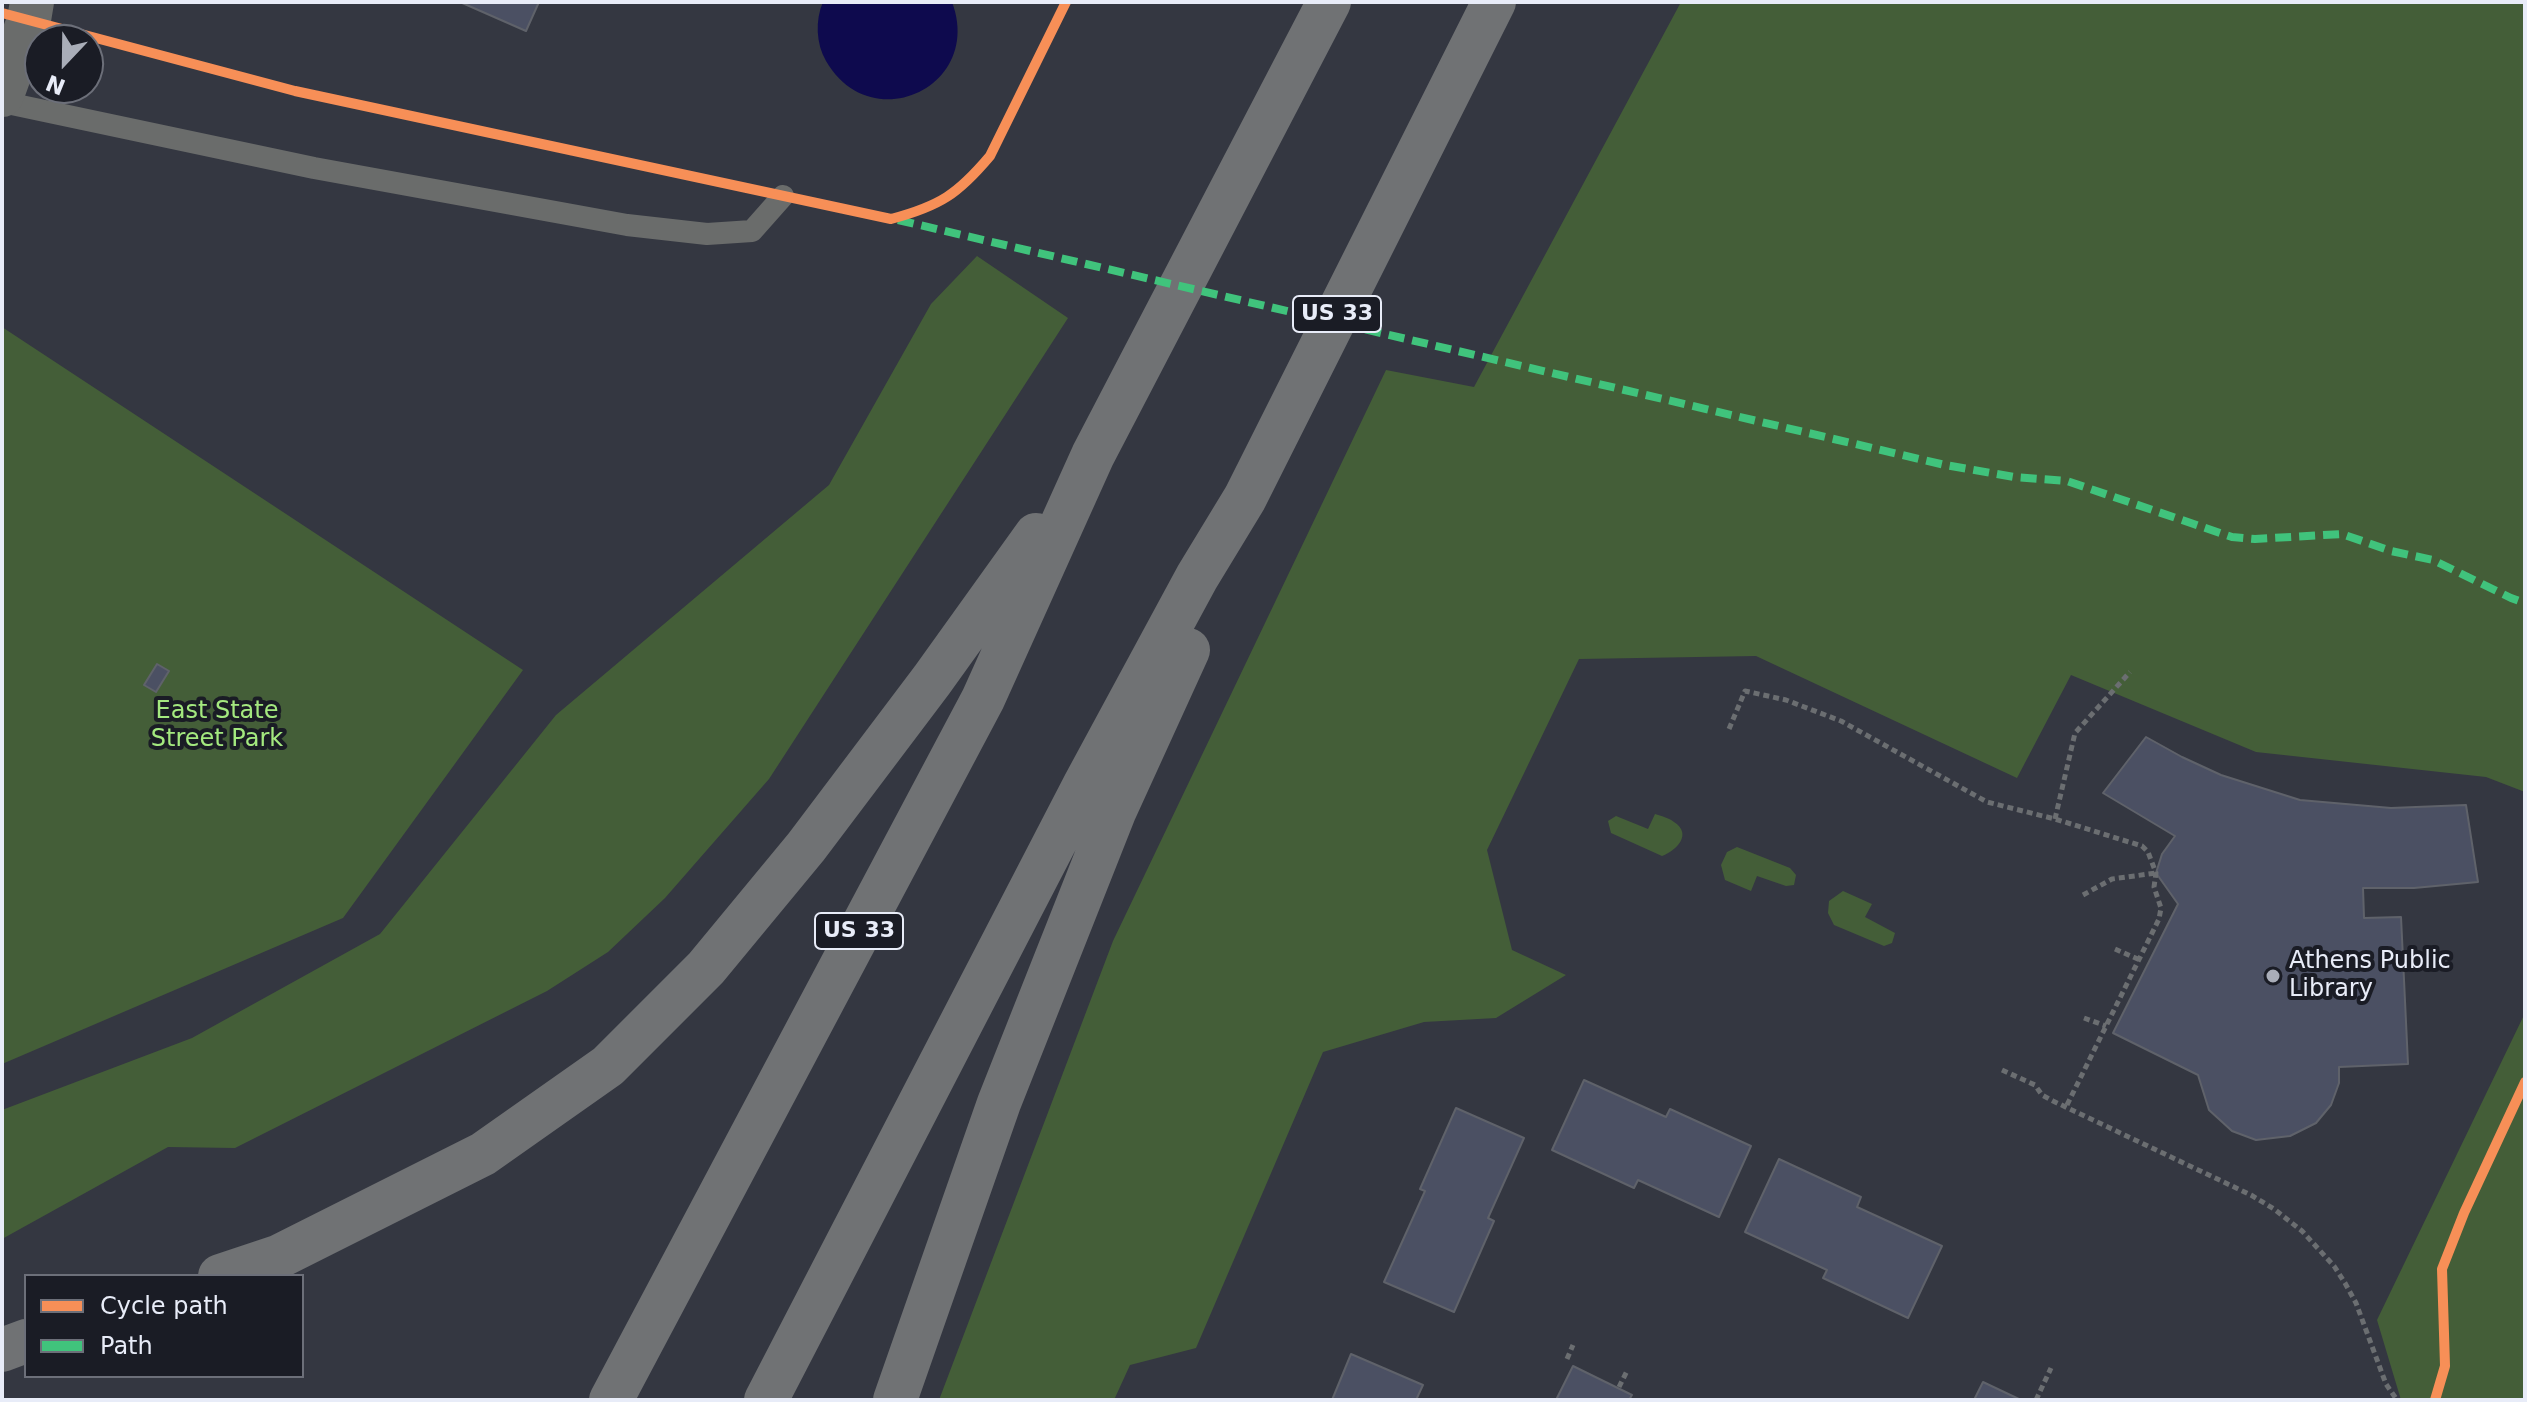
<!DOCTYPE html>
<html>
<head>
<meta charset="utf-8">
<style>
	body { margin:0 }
	#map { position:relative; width:2527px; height:1402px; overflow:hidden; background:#343741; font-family:"DejaVu Sans",sans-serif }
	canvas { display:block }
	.frame { position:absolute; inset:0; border:4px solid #e8ecf8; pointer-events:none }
	.legend { position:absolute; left:24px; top:1274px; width:280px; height:104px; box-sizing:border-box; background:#1a1c25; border:2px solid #6c6f79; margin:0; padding:10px 14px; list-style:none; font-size:24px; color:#e8ecf8 }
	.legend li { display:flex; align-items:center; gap:16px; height:40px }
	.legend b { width:40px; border:2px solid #6c6f79 }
	.north { position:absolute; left:24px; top:24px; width:80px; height:80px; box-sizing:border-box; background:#1a1c25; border:2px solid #6c6f79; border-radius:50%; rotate:202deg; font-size:22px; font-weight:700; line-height:32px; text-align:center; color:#e8ecf8 }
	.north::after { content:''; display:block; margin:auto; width:28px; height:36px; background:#a9adb8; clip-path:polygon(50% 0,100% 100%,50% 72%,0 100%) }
</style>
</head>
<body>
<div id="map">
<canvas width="2527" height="1402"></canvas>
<div class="frame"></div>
<ul class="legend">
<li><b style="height:10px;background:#f78f57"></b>Cycle path</li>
<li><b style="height:10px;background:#40c37c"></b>Path</li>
</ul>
<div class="north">N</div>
</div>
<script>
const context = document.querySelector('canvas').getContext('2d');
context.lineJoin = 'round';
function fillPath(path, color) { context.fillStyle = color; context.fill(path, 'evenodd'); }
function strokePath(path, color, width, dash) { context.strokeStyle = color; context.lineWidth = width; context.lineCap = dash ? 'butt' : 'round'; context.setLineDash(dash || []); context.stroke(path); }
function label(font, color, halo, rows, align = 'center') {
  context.font = font + ' "DejaVu Sans",sans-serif'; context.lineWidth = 8; context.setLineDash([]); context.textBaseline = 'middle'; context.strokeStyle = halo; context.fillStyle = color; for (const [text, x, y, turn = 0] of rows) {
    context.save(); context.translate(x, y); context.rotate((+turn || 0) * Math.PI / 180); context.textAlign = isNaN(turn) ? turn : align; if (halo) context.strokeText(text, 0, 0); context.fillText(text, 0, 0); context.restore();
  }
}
const green = new Path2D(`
	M1681 2H2525V792L2486 777 2256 752 2071 675 2017 778 1756 656 1579 659 1487 850 1512 950 1566 975 1496 1018 1424 1022 1323 1052 1196 1348 1130 1365 1114 1400H939L1113 941 1386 370 1474 387Z
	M977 256 1068 318 769 779 665 898 608 952 547 991 235 1148 168 1147 2 1239V1110L192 1038 380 934 556 715 829 485 931 304Z
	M2 327 523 670 343 918 2 1064Z
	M1655 814C1661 816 1669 818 1674 822 1693 834 1676 851 1662 856L1611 833 1608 821 1616 816 1648 829Z
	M1737 847 1790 868 1796 875 1794 885 1786 886 1757 876 1751 891 1725 880 1721 865 1727 852Z
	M1843 891 1872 904 1865 917 1895 933 1892 943 1884 946 1834 925 1828 913 1829 901Z
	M2525 1013V1400H2401L2377 1320Z`);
const water = new Path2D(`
	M823 2H952C984 87 871 139 826 61 816 44 815 20 823 2Z`);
const building = new Path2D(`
	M460 2H539L526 31Z
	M157 664 169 671 156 692 144 685Z
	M2146 737 2182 757 2221 775 2300 800 2391 808 2466 805 2478 882 2414 888H2363L2364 918 2401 917 2408 1064 2339 1067V1083L2331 1105 2316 1123 2290 1136 2256 1140 2232 1131 2209 1110 2198 1075 2113 1033 2178 904 2156 873 2162 854 2175 836 2103 793Z
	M1584 1080 1666 1117 1670 1109 1751 1146 1719 1217 1638 1180 1634 1188 1552 1150Z
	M1456 1108 1524 1138 1488 1218 1494 1221 1454 1312 1384 1282 1425 1191 1420 1189Z
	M1779 1159 1861 1197 1857 1207 1942 1246 1908 1318 1823 1278 1827 1270 1745 1232Z
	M1351 1354 1423 1385 1416 1400H1332Z
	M1573 1366 1632 1395 1629 1400H1556Z
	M1983 1382 2021 1400H1974Z`);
const path = new Path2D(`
	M1729 729 1745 691 1786 700 1841 721 1987 802 2055 819 2142 846 2148 852 2156 873 2154 887 2161 908 2159 919 2066 1107
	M2055 819 2075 733 2130 672
	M2083 895 2112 879 2156 873
	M2115 949 2140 960
	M2084 1018 2106 1026
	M2002 1070 2035 1085 2042 1095 2053 1101 2251 1195 2274 1209 2302 1231 2334 1266 2345 1283 2356 1303 2386 1384 2397 1400
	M1567 1359 1573 1345
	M1619 1387 1627 1371
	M2036 1400 2051 1368`);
const service = new Path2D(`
	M2 102 314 168 627 225 707 234 752 231 783 196`);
const minor = new Path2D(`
	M2 95 29 20 32 2`);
const motorway = new Path2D(`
	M220 1276 280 1256 483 1154 608 1066 706 968 806 847 932 680 1036 535
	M2 1350 26 1341
	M611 1400 983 699 1093 455 1329 2
	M766 1400 1085 784 1197 577 1245 498 1494 2
	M895 1400 999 1103 1115 810 1188 650`);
const quiet = new Path2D(`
	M898 220 1945 465 2014 477 2067 481 2232 537 2255 539 2342 534 2391 551 2433 560 2511 598 2525 603`);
const cycleway = new Path2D(`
	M2 13 295 91 891 219C940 206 958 194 990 156L1066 2
	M2435 1400 2445 1366 2442 1269 2464 1213 2525 1082`);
const markers = [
	[2273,976,8,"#a9adb8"]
];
const shields = [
	[1337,314,88],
	[859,931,88]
];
const shieldNames = [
	["US 33",1337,314],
	["US 33",859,931]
];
const parkNames = [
	["East State",217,712],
	["Street Park",217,740]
];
const poiNames = [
	["Athens Public",2289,962],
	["Library",2289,990]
];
fillPath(green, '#445e38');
fillPath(water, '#0e0a4e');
fillPath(building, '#4b5063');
strokePath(building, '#5f626a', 2);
strokePath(path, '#6b6e71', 5, [6, 4]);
strokePath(service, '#6a6c6b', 22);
strokePath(minor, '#6a6c6b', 44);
strokePath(motorway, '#707274', 44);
strokePath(quiet, '#40c37c', 8, [16, 8]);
strokePath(cycleway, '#f78f57', 10);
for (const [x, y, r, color] of markers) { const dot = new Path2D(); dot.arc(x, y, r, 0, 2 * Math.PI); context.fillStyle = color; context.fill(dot); strokePath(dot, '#1a1c25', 3); }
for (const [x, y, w] of shields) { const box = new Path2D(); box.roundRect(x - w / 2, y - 18, w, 36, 6); context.fillStyle = '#1a1c25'; context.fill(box); strokePath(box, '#e8ecf8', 2); }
label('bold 22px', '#e8ecf8', null, shieldNames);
label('24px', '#a4e97f', '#1a1c25', parkNames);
label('24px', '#e8ecf8', '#1a1c25', poiNames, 'left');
</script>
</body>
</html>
